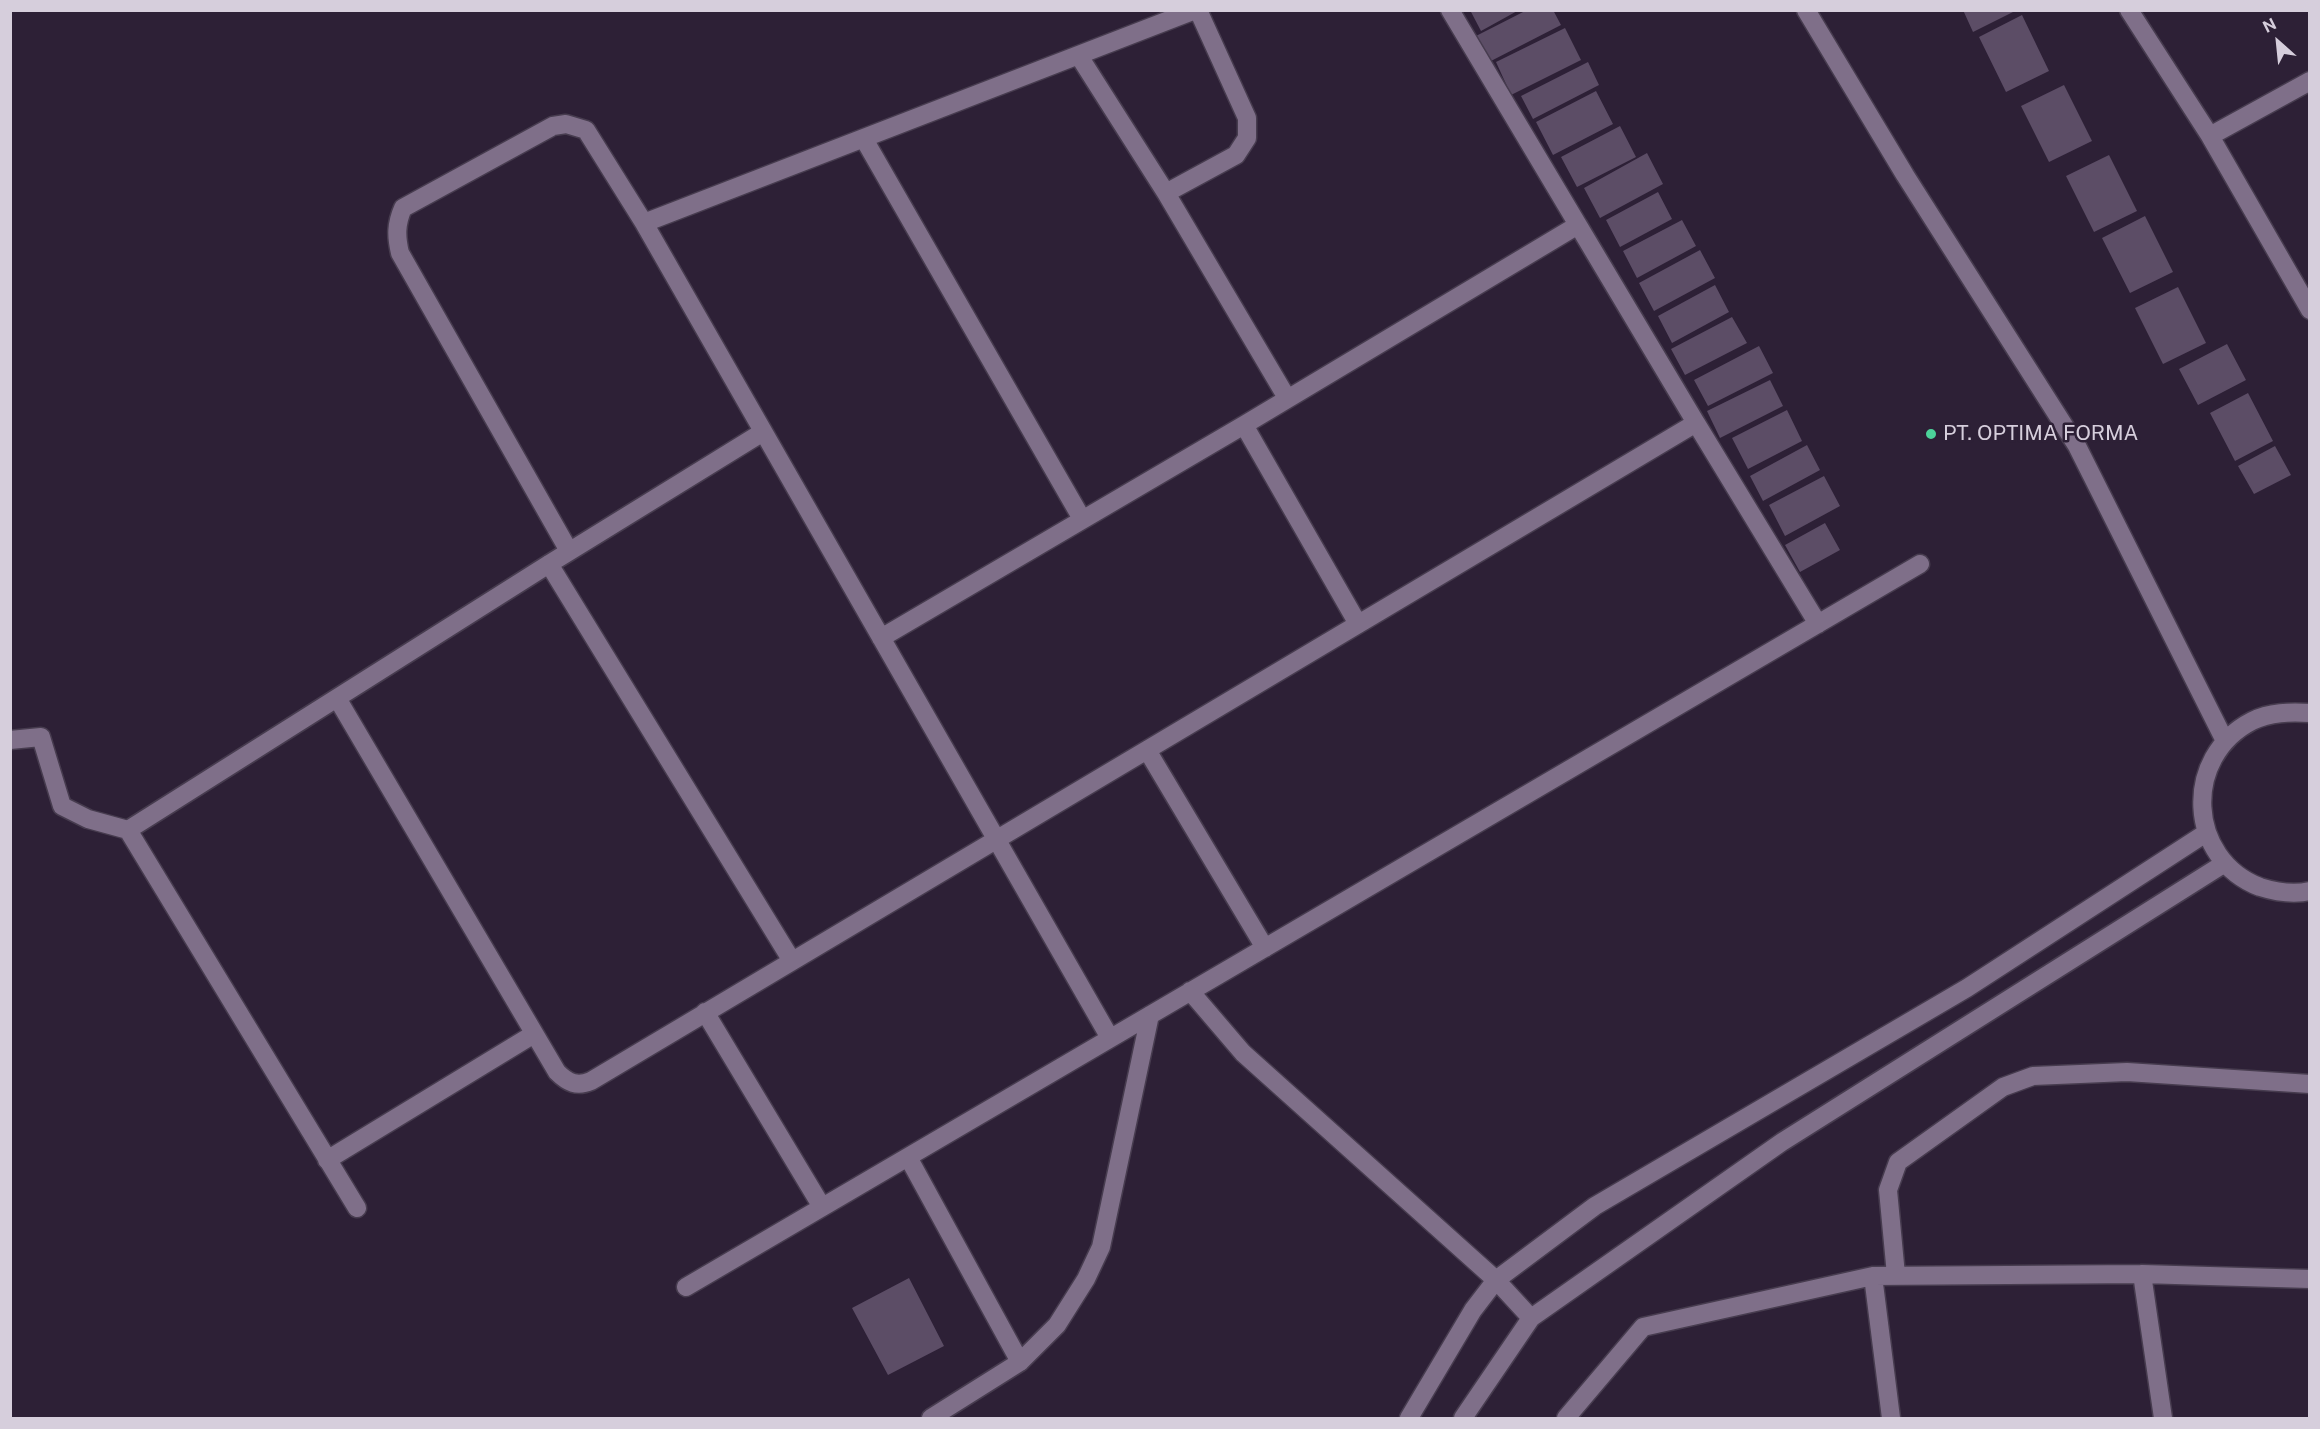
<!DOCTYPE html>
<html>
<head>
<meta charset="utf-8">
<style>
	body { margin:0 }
	#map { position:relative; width:2320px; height:1429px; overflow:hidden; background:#2d2036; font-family:"Public Sans",sans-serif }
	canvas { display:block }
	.frame { position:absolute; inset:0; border:12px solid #d6cedc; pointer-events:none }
	.north { position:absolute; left:2248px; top:12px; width:60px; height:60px; -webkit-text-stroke:4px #2d2036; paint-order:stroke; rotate:333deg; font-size:16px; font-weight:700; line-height:24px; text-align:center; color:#d6cedc }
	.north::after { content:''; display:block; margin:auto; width:21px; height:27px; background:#d6cedc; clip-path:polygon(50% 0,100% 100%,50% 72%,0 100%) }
</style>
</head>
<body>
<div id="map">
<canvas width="2320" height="1429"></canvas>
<div class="frame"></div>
<div class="north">N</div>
</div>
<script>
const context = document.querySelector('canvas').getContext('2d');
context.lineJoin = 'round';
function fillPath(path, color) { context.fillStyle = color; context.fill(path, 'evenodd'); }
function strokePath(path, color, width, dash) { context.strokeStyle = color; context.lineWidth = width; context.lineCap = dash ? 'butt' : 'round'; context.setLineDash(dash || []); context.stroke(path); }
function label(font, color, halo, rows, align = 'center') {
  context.font = font + ' "Public Sans",sans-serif'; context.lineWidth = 5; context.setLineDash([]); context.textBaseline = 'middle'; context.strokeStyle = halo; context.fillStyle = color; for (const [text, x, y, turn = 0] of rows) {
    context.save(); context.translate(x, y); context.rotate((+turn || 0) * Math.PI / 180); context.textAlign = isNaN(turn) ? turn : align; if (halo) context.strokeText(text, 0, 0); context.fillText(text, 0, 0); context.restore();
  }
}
const building = new Path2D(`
	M1470 10H1519L1481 31Z
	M1527 10H1553L1561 25 1489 62 1476 36Z
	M1963 10H2017L1973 32Z
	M2022 15 2049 71 2006 92 1979 37Z
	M1565 28 1581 60 1511 95 1496 62Z
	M1588 62 1599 85 1533 119 1521 96Z
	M2064 85 2092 141 2049 162 2021 106Z
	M1596 91 1613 124 1553 155 1536 122Z
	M1620 126 1636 157 1577 187 1561 157Z
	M1647 153 1663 184 1600 218 1584 188Z
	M2109 155 2137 211 2094 232 2066 176Z
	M1658 192 1672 219 1620 247 1606 220Z
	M2145 216 2173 272 2130 293 2102 238Z
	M1682 220 1696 246 1637 278 1623 251Z
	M1700 250 1715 278 1654 311 1639 283Z
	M1715 285 1729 312 1672 343 1658 316Z
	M2178 287 2206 343 2163 364 2135 308Z
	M1732 317 1747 343 1685 375 1671 349Z
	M2227 344 2246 380 2198 405 2179 369Z
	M1759 346 1773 373 1708 406 1694 380Z
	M1770 380 1783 406 1720 438 1707 411Z
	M2248 393 2273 441 2235 461 2210 413Z
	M1787 410 1802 441 1748 469 1732 438Z
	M1807 445 1820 470 1763 501 1750 476Z
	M2275 446 2291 475 2254 494 2238 466Z
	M1824 476 1840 506 1785 536 1769 505Z
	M1825 523 1840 550 1800 572 1785 545Z
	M909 1278 944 1346 888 1375 852 1308Z`);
const minor = new Path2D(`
	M1806 10 1905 175 2077 446 2225 741
	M2129 10 2210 136 2310 310
	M1079 56 1166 193 1287 398
	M2210 136 2310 81
	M864 139 1082 519
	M1166 193 1236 155 1247 138V118L1198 10
	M644 223 1195 10
	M1696 423 1818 624
	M1244 425 1358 624
	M569 551 400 253C396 236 396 224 403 208L553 126 566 124 586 130 644 223 1110 1038
	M549 564 792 961
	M881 638 1244 425 1578 225 1450 10
	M337 698 557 1072C568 1083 577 1087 591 1081L1696 423 1578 225
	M2310 713C2290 712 2270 712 2252 721 2182 757 2187 859 2260 887 2276 892 2293 895 2310 891
	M10 740 41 737 62 806 88 819 128 830 357 1208
	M1147 750 1265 948
	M128 830 549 564 763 432
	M1190 991 1243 1053 1496 1280 1531 1318
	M705 1012 822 1207
	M908 1157 1020 1362
	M327 1160 534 1034
	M2142 1274 2163 1418
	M1896 1275 1888 1190 1898 1162 2003 1087 2033 1076 2127 1072 2310 1084
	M1873 1276 1891 1418
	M686 1287 1920 564
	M931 1418 1020 1362 1057 1325 1086 1279 1101 1247 1150 1015
	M1409 1418 1473 1310 1496 1280 1595 1206 1967 988 2206 833
	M1463 1418 1531 1318 1782 1142 2225 863
	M1566 1418 1643 1327 1873 1276 2142 1274 2310 1279`);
const markers = [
	[1931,434,6,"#4cd39a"]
];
const poiNames = [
	["PT. OPTIMA FORMA",1943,434]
];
fillPath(building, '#5c4d66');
strokePath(minor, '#473c4f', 21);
strokePath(minor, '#7f6f89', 18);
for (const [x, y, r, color] of markers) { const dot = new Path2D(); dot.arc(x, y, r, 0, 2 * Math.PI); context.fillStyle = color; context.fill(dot); strokePath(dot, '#2d2036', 2); }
label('21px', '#d6cedc', '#2d2036', poiNames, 'left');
</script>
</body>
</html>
